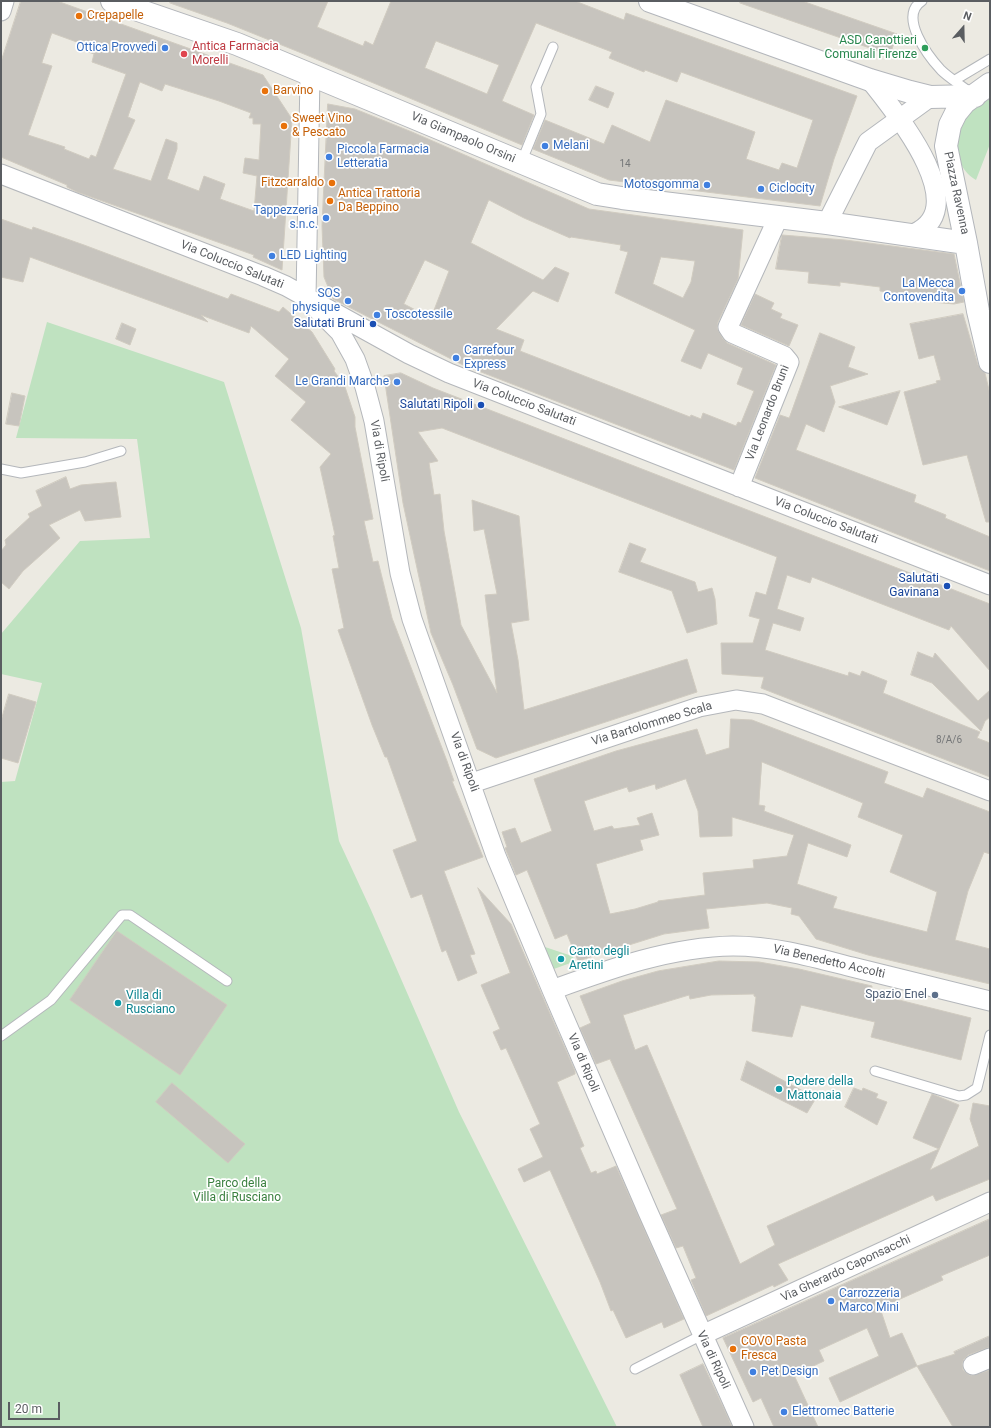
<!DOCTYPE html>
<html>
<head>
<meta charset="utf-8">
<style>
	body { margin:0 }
	#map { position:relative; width:991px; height:1428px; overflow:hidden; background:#eceae2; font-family:Roboto,sans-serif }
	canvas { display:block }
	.frame { position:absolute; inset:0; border:2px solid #5a5d61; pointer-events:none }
	.north { position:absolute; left:943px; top:8px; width:40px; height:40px; -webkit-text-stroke:3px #fff; paint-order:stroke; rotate:20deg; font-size:11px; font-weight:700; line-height:16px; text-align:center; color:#5a5d61 }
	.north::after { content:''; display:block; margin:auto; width:14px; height:18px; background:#5a5d61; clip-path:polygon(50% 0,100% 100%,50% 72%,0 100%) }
	.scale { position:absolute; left:8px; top:1402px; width:52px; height:18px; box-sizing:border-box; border:2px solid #5a5d61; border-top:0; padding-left:5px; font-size:12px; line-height:14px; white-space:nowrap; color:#5a5d61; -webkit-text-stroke:3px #fff; paint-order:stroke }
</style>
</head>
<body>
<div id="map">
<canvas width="991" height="1428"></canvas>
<div class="frame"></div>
<div class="north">N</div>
<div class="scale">20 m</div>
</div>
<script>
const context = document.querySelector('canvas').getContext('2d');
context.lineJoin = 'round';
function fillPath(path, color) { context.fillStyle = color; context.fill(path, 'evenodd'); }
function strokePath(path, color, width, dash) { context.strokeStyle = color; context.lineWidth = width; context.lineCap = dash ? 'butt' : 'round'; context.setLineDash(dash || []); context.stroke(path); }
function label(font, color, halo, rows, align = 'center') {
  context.font = font + ' Roboto,sans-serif'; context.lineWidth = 3.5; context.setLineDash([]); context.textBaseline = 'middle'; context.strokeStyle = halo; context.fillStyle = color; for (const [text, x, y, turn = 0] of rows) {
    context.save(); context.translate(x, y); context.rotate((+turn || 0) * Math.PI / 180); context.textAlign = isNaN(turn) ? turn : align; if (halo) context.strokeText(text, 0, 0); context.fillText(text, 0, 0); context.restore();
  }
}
const green = new Path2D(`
	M990 99V144L976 180C943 160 958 111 990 99Z
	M47 322 224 382 301 628 339 841 371 910 459 1112 617 1427H1V782L15 781 42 683 1 674V634L80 541 150 538 137 439 16 438Z
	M542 946 572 956 576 961 551 970Z`);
const building = new Path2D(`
	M21 1H57L263 75 292 119 282 270 253 257 254 255 77 192 67 187V185L1 157V62ZM52 33 85 45 83 50 94 54 92 62 126 74 96 157 91 155 89 159 64 149 65 147 28 135 52 66 42 63ZM140 82 162 91 165 84 219 101 251 113 249 118H253V124H261L259 160 245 158 243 173 257 176 254 211 220 199 225 184 204 176 199 191 167 179 177 149V143L166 139 151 181 113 169 135 120 128 117Z
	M171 1H328L317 27 363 46 365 41 373 45 391 1H575L624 20 626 13 857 96 834 159 820 206 609 180 533 149 545 120 604 144 612 125 650 142 666 100 755 132 746 159 779 170 782 163 797 168 813 120 681 72 677 82 645 70 644 72 609 58 612 52 536 23 502 101 534 115 522 145 304 54 227 23 170 3ZM436 41 499 65 487 94 425 68Z
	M741 1H802L897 34 890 55 740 3Z
	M596 86 614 93 608 108 589 100Z
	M328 104 355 109 412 132 589 209 743 230 738 279 718 322 717 328 723 339 727 343 776 365 734 470 463 365 333 299 324 277 322 226ZM489 200 524 218 570 238 571 237 621 245 620 250 628 252 615 293 695 330 681 361 701 369 708 353 743 368 737 384 754 391 741 423 738 422 736 426 703 413 701 419 691 415 690 417 520 351 524 340 496 329 533 291 558 302 569 273 555 267 543 280 471 243ZM661 257 695 261 691 282 683 298 653 284ZM425 260 449 271 431 318 404 304Z
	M1 219 32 230 33 227 84 245 228 299 231 294 279 312 283 307 312 332 335 369 334 371 344 384 355 417V427L373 519 364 521 373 562 378 561 392 618 447 761 454 781H452L483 857 444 871 475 954 470 955 477 973 458 981 446 950 442 952 422 894 411 898 393 850 417 841 387 757H385L372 725 338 630 344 628 332 569 339 568 333 536 335 535 320 467 331 454 291 420 306 402 275 376 289 359 251 326 249 333 201 315 208 322 30 257 23 282 1 277Z
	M782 235 845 240 954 254 964 302 954 304 887 298V292L880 291V287L840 282V286L808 283 809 272 776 269Z
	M755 294 774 303 771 309 782 314 780 318 798 325 789 346 741 325Z
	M963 314 978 365 985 373 990 394V522H986L967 455 923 465 904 392 937 383 936 381 941 380 934 355 919 359 910 324Z
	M122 323 136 329 130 345 116 339Z
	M820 333 855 347 848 367 868 374 830 386 835 402 824 432 806 424 796 450 916 495 914 502 946 515 945 518 990 537V571L755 478 780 415 789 418Z
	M401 373 433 388 990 604V671L951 626 949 630 812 577 810 583 787 575 777 609 804 618 800 631 773 623 765 650 848 676 849 672 860 676 862 671 887 681 883 693 980 732 977 738 990 743V777L761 688 764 677 722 674 721 643H753L760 619 749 616 756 592 766 595 777 557 442 428 418 432 438 461 429 463 434 495 440 494 444 531 461 625 497 693 485 595 497 594 484 529 474 531 472 500 519 516 529 620 511 623 518 660 524 710 687 659 697 692 496 758 477 749 453 685 431 633 403 503 384 376Z
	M900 391 887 425 839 407Z
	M12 393 25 396 19 426 6 424Z
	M66 477 70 489 81 485 116 482 121 517 85 521 80 510 49 525 60 538 23 571 9 589 1 582V551L6 545 5 540 30 517 28 514 42 506 36 491Z
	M630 543 646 549 640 562 695 582 698 592 712 588 715 599 717 624 687 633 672 591 619 572Z
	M918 652 933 658 935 653 978 701 990 690V717L985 721 981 731 932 683 911 675Z
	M9 694 36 702 18 763 1 758V721Z
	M731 719 752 720 888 772 884 783 923 798 927 788 990 812V854L984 852 968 891 955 940 990 949V984L868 955 816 939 799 916 791 914 792 908 767 903 706 909 709 928 664 934 578 961 567 934 555 939 527 870 516 875 505 848 507 847 502 832 515 828 521 843 552 831 534 779 616 751 697 729 706 755 729 748ZM762 762 863 803 858 817 903 835 890 872 937 892 927 932 833 908 837 897 797 884 808 843 847 857 851 845 764 811 765 806 759 805ZM686 779 698 811 700 837 732 836V817L794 835 787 856 753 860 754 868 703 873 705 895 658 901V902L635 909 610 914 596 864 643 850 640 840 659 835 652 813 637 818 640 825 614 829 612 826 594 831 584 801 627 787 629 792 655 784 656 789Z
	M478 888 511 924 575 1071V1074L557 1082 584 1146 580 1148 591 1173 596 1171 597 1174 616 1166 684 1319 664 1328 662 1322 626 1338 613 1310 611 1311 600 1282 550 1170 524 1182 518 1169 543 1157 530 1129 540 1124 506 1048 501 1050 493 1032 500 1029 481 985 510 973Z
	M117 931 227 1005 180 1075 70 1000Z
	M719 961 759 962 799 969 872 986 871 993 971 1018 961 1060 871 1037 875 1022 801 1005 792 1037 752 1031 756 997 754 996V994L711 995 690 999 689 995 623 1015 635 1050 647 1045 740 1264 775 1245 767 1226 939 1149 913 1138 932 1094 959 1105 930 1170 979 1146 970 1119 973 1103 990 1106V1179L936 1201 933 1195 778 1264 788 1280 774 1287 773 1285 706 1316 691 1280 696 1278 683 1246 676 1248 661 1215 677 1209 610 1059 596 1064 580 1028 591 1023 580 996 622 981 658 971Z
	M747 1061 816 1098 807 1113 741 1080Z
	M172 1083 245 1144 228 1163 156 1102Z
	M854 1088 862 1091 863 1088 878 1094 876 1098 887 1102 877 1125 845 1107Z
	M990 1219V1255L941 1276 943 1280 880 1308 890 1338 902 1333 917 1366 840 1402 829 1378 879 1356 867 1328 819 1350 824 1361 794 1375 818 1427H774L761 1398 753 1402 723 1338Z
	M990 1336V1347L968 1355 964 1359 962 1364 963 1370 971 1376 990 1370V1427H953L917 1366 955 1354 954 1352Z
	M703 1364 727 1415 732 1427H703L680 1375Z`);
const lane = new Path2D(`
	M922 1C898 16 928 56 941 70 949 78 961 85 971 93
	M955 80 990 59
	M521 163 541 114 536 87 553 47
	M1 469 21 473 85 462 121 451
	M1 1036 51 1000 122 915H130L227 981
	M875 1071 959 1096 966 1095 977 1088 990 1035
	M635 1369 702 1335`);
const street = new Path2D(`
	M1 11 4 1
	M310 75 306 298 340 332 355 359 365 387 374 421 400 573 412 619 496 856 552 990 648 1212 744 1427
	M870 80C893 109 979 212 910 235
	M1 174 263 276 286 286 409 354 449 373 990 585
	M827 223 868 142 930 97
	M739 487 789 362 784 356 732 333 728 327 778 218
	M472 783 699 707 736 700 763 704 990 791
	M552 990C610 969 670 947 733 946 774 946 813 957 852 967 898 978 944 990 990 1001
	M702 1335 990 1202
	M973 1365 990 1358`);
const secondary = new Path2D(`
	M112 1 237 44 597 194 622 198 827 223 966 243
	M650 1 870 80 910 92 930 97 975 96
	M990 84 965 102 956 113 950 125 946 146 966 243 978 311 990 362`);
const markers = [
	[79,16,4,"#e8710a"],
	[165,48,4,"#3f7fe0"],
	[925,48,4,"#2e9e5b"],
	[184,54,4,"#e0444e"],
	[265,91,4,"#e8710a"],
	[284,126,4,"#e8710a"],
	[545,146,4,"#3f7fe0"],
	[329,157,4,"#3f7fe0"],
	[332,183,4,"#e8710a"],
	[707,185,4,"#3f7fe0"],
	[761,189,4,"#3f7fe0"],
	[330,201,4,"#e8710a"],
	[326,218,4,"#3f7fe0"],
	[272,256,4,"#3f7fe0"],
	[962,291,4,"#3f7fe0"],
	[348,301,4,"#3f7fe0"],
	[377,315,4,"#3f7fe0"],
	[373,324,4,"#1a4fb4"],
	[456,358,4,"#3f7fe0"],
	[397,382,4,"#3f7fe0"],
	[481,405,4,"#1a4fb4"],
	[947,586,4,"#1a4fb4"],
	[561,959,4,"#0f9aa8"],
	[935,995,4,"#5c6f8a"],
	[118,1003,4,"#0f9aa8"],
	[779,1089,4,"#0f9aa8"],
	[831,1301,4,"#3f7fe0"],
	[733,1349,4,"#e8710a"],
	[753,1372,4,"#3f7fe0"],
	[784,1412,4,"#3f7fe0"]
];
const numberNames = [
	["14",625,164],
	["8/A/6",949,740]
];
const foodNames = [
	["Crepapelle",87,16],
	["Barvino",273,91],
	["Sweet Vino",292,119],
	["& Pescato",292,133],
	["Fitzcarraldo",324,183,"right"],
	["Antica Trattoria",338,194],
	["Da Beppino",338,208],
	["COVO Pasta",741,1342],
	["Fresca",741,1356]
];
const leisureNames = [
	["ASD Canottieri",917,41],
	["Comunali Firenze",917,55]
];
const healthNames = [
	["Antica Farmacia",192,47],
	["Morelli",192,61]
];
const shopNames = [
	["Ottica Provvedi",157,48,"right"],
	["Melani",553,146],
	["Piccola Farmacia",337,150],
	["Letteratia",337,164],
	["Motosgomma",699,185,"right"],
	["Ciclocity",769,189],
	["Tappezzeria",318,211,"right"],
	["s.n.c.",318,225,"right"],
	["LED Lighting",280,256],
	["La Mecca",954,284,"right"],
	["Contovendita",954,298,"right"],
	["SOS",340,294,"right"],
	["physique",340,308,"right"],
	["Toscotessile",385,315],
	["Carrefour",464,351],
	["Express",464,365],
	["Le Grandi Marche",389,382,"right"],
	["Carrozzeria",839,1294],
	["Marco Mini",839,1308],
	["Pet Design",761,1372],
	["Elettromec Batterie",792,1412]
];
const streetNames = [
	["Via Giampaolo Orsini",463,138,23],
	["Piazza Ravenna",956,193,78],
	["Via Coluccio Salutati",232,265,22],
	["Via Coluccio Salutati",524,403,21],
	["Via Leonardo Bruni",768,413,-69],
	["Via di Ripoli",379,451,80],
	["Via Coluccio Salutati",826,521,21],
	["Via Bartolommeo Scala",652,724,-17],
	["Via di Ripoli",464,762,70],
	["Via Benedetto Accolti",829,962,13],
	["Via di Ripoli",583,1063,67],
	["Via Gherardo Caponsacchi",846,1269,-25],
	["Via di Ripoli",713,1360,65]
];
const transitNames = [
	["Salutati Bruni",365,324],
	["Salutati Ripoli",473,405],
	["Salutati",939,579],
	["Gavinana",939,593]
];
const cultureNames = [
	["Canto degli",569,952],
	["Aretini",569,966],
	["Villa di",126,996],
	["Rusciano",126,1010],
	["Podere della",787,1082],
	["Mattonaia",787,1096]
];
const serviceNames = [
	["Spazio Enel",927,995]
];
const parkNames = [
	["Parco della",237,1184],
	["Villa di Rusciano",237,1198]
];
fillPath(green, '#bfe2c0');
fillPath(building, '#c7c4be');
strokePath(building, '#d0cbc0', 1);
strokePath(lane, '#b4b7bb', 11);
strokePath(street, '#b4b7bb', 21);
strokePath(secondary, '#b3b6bb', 24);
strokePath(lane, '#fff', 9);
strokePath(street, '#fff', 19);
strokePath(secondary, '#fff', 22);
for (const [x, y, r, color] of markers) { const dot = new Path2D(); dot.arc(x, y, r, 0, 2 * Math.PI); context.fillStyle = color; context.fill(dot); strokePath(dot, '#fff', 1.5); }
label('10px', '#757778', null, numberNames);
label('12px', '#c56008', '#fff', foodNames, 'left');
label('12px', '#27864d', '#fff', leisureNames, 'right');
label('12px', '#be3a42', '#fff', healthNames, 'left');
label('12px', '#366cbe', '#fff', shopNames, 'left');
label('12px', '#5a5d61', '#fff', streetNames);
label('12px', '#164399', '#fff', transitNames, 'right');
label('12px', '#0d838f', '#fff', cultureNames, 'left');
label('12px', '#4e5e75', '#fff', serviceNames, 'right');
label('12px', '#3a803f', '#fff', parkNames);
</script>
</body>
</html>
